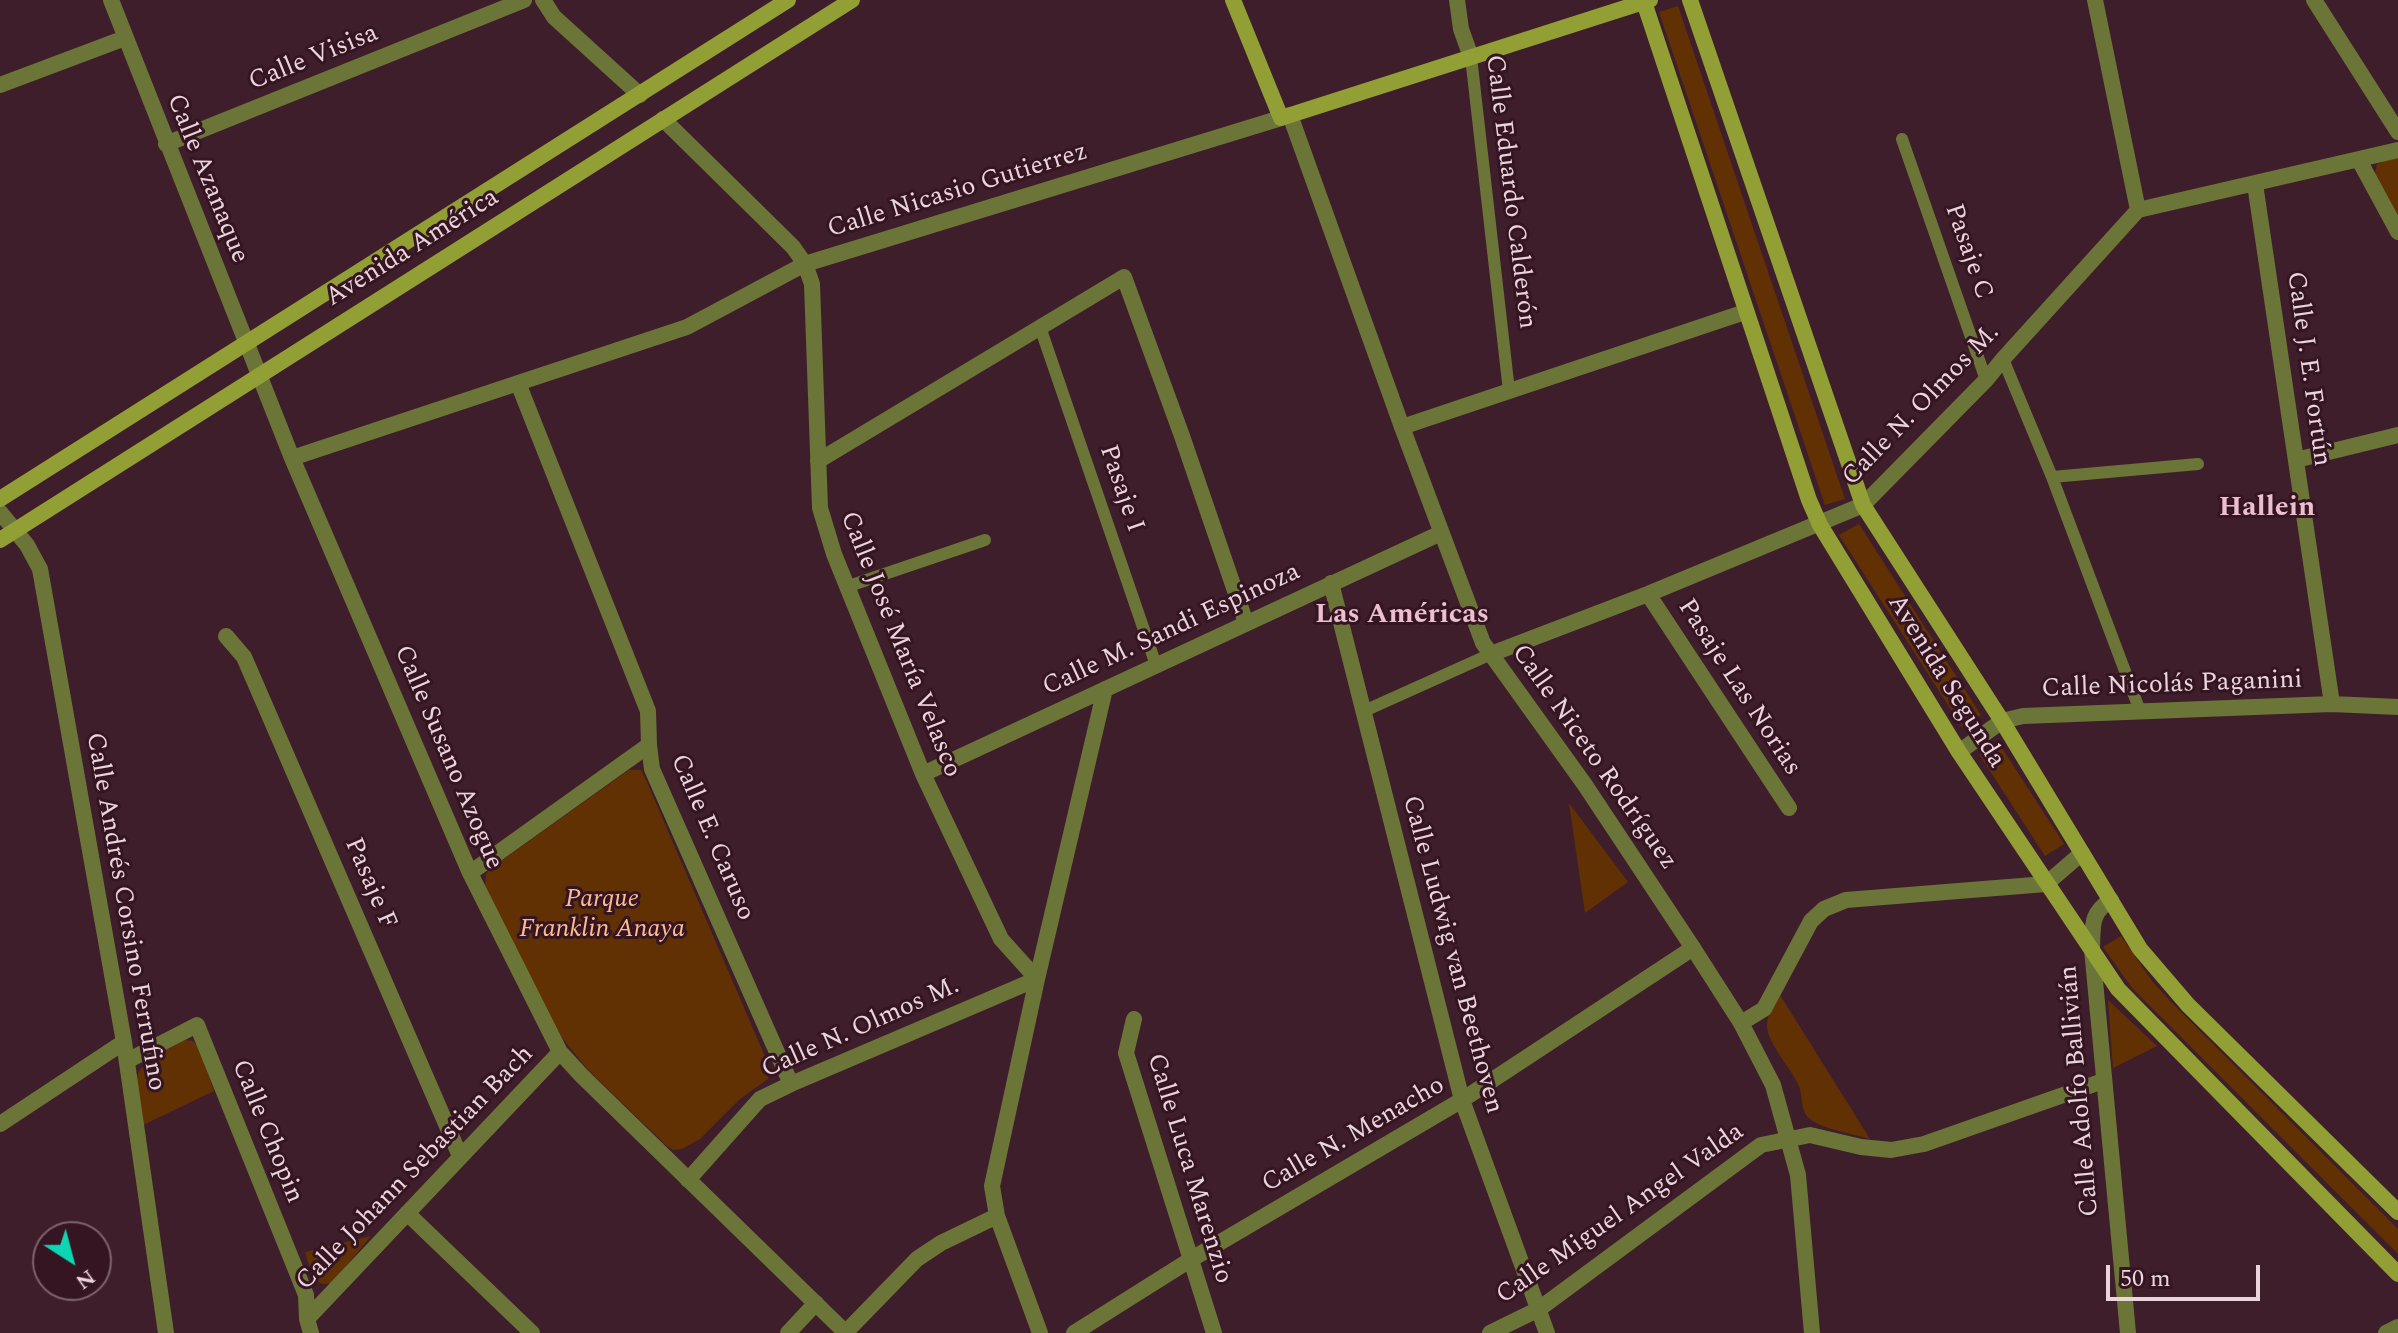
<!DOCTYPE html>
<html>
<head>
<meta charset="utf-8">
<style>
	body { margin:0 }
	#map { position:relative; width:2398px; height:1333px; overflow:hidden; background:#3f1e2b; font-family:Spectral,serif }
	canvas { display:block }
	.north { position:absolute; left:32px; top:1221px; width:80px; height:80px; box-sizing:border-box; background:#341521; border:2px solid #7d626c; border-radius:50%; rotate:144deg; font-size:22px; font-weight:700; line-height:32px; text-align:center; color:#ebd5dc }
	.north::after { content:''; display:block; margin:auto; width:28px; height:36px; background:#0ed5b4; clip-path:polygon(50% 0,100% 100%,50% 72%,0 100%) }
	.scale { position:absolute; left:2106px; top:1265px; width:154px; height:36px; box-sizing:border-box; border:4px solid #ebd5dc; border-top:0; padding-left:10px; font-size:24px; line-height:28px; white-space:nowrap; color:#ebd5dc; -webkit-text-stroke:6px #341521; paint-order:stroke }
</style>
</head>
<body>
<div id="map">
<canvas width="2398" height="1333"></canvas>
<div class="north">N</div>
<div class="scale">50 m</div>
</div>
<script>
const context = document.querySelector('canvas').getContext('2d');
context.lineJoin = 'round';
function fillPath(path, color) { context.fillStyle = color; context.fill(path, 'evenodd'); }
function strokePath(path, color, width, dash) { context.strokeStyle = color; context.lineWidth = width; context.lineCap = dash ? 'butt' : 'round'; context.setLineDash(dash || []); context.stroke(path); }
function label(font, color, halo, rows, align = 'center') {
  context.font = font + ' Spectral,serif'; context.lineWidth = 6; context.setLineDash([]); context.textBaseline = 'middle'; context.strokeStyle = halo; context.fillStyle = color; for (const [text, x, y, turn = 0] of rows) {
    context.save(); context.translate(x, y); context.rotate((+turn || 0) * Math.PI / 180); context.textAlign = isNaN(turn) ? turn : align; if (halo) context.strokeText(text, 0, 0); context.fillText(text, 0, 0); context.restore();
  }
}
const green = new Path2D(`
	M1678 6 1845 499 1825 505 1659 12Z
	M2393 157H2398V215L2375 173 2377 164Z
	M1859 524 1981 715 1962 727 1839 535Z
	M1998 742 2064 844 2045 856 1979 754Z
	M629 770H641L646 780 770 1068 768 1079 740 1099 700 1139 682 1149 673 1150 667 1146 589 1071 554 1028 485 888 486 874 490 869Z
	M1569 803 1628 882 1585 913Z
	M2121 936 2152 981 2170 1001 2398 1229V1254L2132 988 2103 947Z
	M1780 995 1870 1139C1854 1134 1822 1129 1810 1119 1799 1110 1804 1096 1798 1084 1791 1068 1765 1041 1767 1023 1768 1013 1775 1004 1780 995Z
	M2108 1000 2157 1046 2113 1068Z
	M185 1040 193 1041 198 1046 214 1091 141 1126C140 1111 133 1088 138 1074 142 1062 174 1046 185 1040Z
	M371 1236 333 1282C313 1291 310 1267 305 1252Z`);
const service = new Path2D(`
	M1471 57 1509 391
	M1902 139 1986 380
	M1040 327 1156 665
	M2003 359 2052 477 2140 711
	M2052 477 2198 464
	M846 587 985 540
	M1362 712 1491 654`);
const minor = new Path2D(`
	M111 0 292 458 470 873 560 1052 582 1076 846 1333
	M543 0 554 17 640 95
	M1457 0 1461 29 1471 57
	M2095 0 2138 210
	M2314 0 2398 132
	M0 85 125 38
	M663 119 793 247 805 264 812 284 820 508 834 554 923 774 1001 939 1037 979
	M166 144 524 0
	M2359 160 2398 232
	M2255 184 2332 704
	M518 383 648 711 649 745 652 769 791 1084
	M1402 427 1745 312
	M292 458 687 327 805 264 1281 118
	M2296 460 2398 435
	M818 461 1124 277 1182 436 1246 623
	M0 512 27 545 40 569 124 1042 166 1333
	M1331 583 1462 1100 1547 1333
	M1648 594 1789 808
	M226 636 244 657 460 1156
	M1491 654 1648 594 1863 505 1986 380 2003 359 2138 210 2398 150
	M1959 752 2002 721 2023 716 2332 704 2398 707
	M923 774 1441 533
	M470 873 649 745
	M2111 900C2090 913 2093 926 2092 949L2128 1333
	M1134 1019 1126 1053 1214 1333
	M1741 1023 1764 1009 1811 921 1824 909 1846 900 2046 884 2082 853
	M127 1061 197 1025 306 1295 307 1319 311 1333
	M0 1124 124 1042
	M688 1180 760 1099 791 1084 1037 979
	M407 1213 532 1333
	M307 1319 560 1052
	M846 1332 917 1259 941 1243 997 1216
	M788 1333 816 1303
	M1040 1333 997 1216 992 1186 1037 979 1105 689
	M1074 1333 1190 1260 1462 1100 1693 948
	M1490 1333 1539 1309 1761 1145 1810 1135 1861 1147 1891 1150 1924 1144 2103 1081
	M2386 1333 2398 1327`);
const tertiary = new Path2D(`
	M1290 115 1402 427 1483 643 1585 785 1693 948 1741 1023 1773 1085 1798 1175 1812 1333`);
const secondary = new Path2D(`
	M1233 0 1281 118 1650 0
	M1690 0 1863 505 2002 721 2140 949 2188 1005 2398 1212
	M1644 2 1809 500 1820 525 1959 752 2118 989 2398 1274
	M0 499 788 0
	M0 540 852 0`);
const streetNames = [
	["Calle Visisa",314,59,-22],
	["Calle Azanaque",206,179,68],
	["Calle Nicasio Gutierrez",958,192,-17],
	["Calle Eduardo Calderón",1509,192,83],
	["Avenida América",413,249,-32],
	["Pasaje C",1967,252,71],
	["Calle J. E. Fortún",2307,369,82],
	["Calle N. Olmos M.",1922,406,-46],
	["Pasaje I",1120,489,71],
	["Calle M. Sandi Espinoza",1172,631,-25],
	["Calle José María Velasco",899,645,68],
	["Avenida Segunda",1945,682,58],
	["Calle Nicolás Paganini",2172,686,-2],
	["Pasaje Las Norias",1738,688,57],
	["Calle Susano Azogue",447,758,67],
	["Calle Niceto Rodríguez",1593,758,55],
	["Calle E. Caruso",711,838,67],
	["Pasaje F",369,884,67],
	["Calle Andrés Corsino Ferrufino",124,912,80],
	["Calle Ludwig van Beethoven",1451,955,75],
	["Calle N. Olmos M.",861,1029,-24],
	["Calle Adolfo Ballivián",2081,1091,-95],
	["Calle Chopin",266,1132,68],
	["Calle N. Menacho",1354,1136,-30],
	["Calle Johann Sebastian Bach",416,1169,-46],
	["Calle Luca Marenzio",1188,1169,73],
	["Calle Miguel Angel Valda",1621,1215,-35]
];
const parkNames = [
	["Parque",602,901],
	["Franklin Anaya",602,931]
];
const neighbourhoodNames = [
	["Hallein",2267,510],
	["Las Américas",1402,617]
];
fillPath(green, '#613104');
strokePath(service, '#6c7538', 12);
strokePath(minor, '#6c7538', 16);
strokePath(tertiary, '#6c7538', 16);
strokePath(secondary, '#919f35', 16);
label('26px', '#ebd5dc', '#341521', streetNames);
label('italic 26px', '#fdbc8e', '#341521', parkNames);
label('bold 28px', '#ebbfce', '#341521', neighbourhoodNames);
</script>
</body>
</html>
